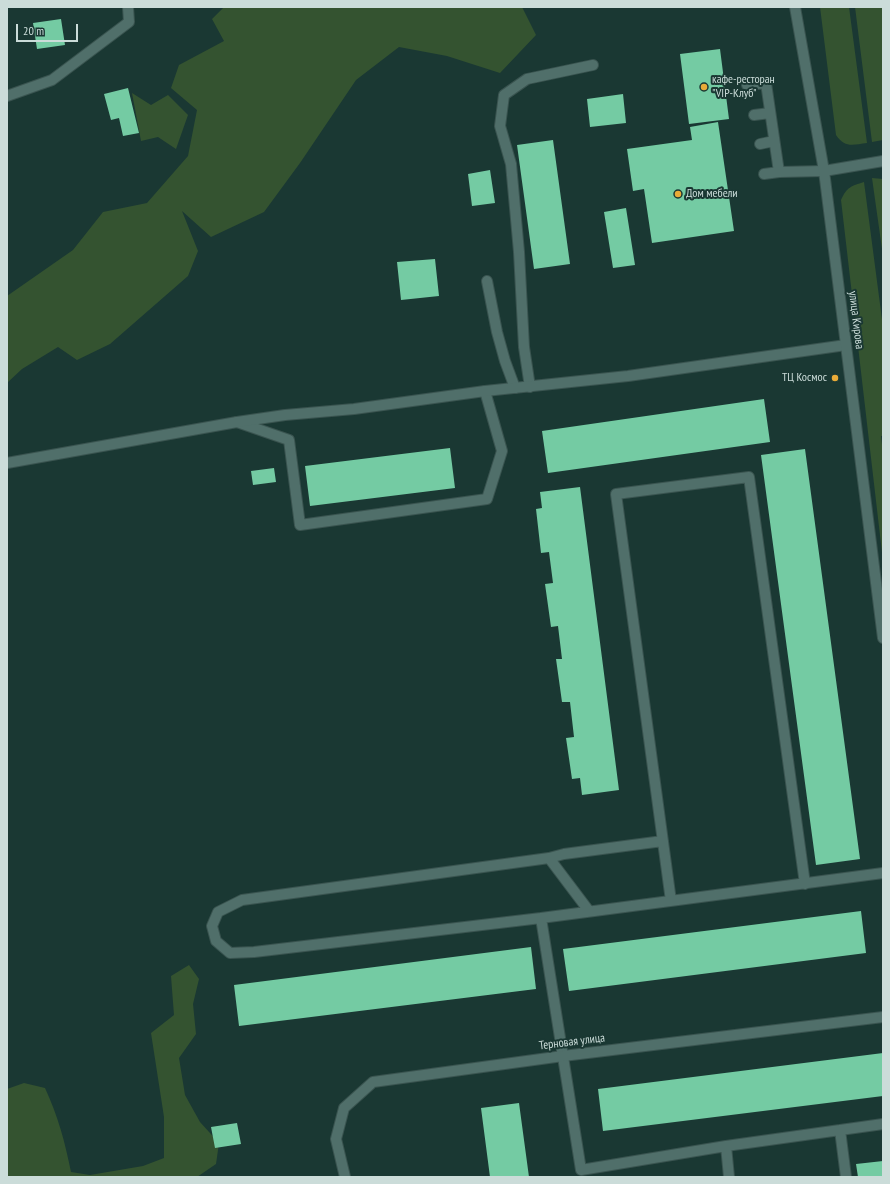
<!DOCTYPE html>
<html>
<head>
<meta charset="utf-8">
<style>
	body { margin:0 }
	#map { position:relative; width:890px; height:1184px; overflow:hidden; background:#1a3833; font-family:"PT Sans Narrow",sans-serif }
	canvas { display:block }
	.frame { position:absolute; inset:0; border:8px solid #cbdcd9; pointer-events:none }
	.scale { position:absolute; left:16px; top:24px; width:62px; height:18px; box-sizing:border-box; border:2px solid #cbdcd9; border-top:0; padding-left:5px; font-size:12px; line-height:14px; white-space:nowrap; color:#cbdcd9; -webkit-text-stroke:3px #1a3833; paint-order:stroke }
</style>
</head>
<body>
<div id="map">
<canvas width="890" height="1184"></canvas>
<div class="frame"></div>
<div class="scale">20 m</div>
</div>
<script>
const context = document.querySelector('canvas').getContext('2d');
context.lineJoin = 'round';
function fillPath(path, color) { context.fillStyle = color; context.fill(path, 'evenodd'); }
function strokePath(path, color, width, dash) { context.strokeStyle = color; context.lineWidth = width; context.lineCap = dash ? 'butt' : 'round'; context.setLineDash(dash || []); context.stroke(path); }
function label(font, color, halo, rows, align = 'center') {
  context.font = font + ' "PT Sans Narrow",sans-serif'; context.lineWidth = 4; context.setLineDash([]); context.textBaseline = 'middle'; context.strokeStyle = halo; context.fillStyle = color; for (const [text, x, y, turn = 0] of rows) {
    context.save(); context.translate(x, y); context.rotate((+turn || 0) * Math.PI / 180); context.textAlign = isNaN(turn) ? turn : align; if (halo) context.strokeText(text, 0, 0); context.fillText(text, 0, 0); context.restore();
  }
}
const green = new Path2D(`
	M224 7H522L536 35 500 73 447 56 399 47 356 80 300 163 264 212 211 237 182 211 198 251 188 276 110 344 77 360 58 347 22 369 7 383V296L73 250 103 212 147 203 188 156 197 110 171 88 179 65 224 41 212 19Z
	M820 7H849L867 143C852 145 845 148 836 135Z
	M855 7H883V140L872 142Z
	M132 93 151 105 168 95 188 115 176 149 158 137 141 141Z
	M872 178 883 179V256Z
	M864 182 883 327V436H881L883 453V561L841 200C847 187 851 186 864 182Z
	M189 965 199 979 193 1004 196 1034 179 1058 185 1095 200 1122 219 1143 216 1164 197 1177H7V1089L24 1083 45 1088C58 1116 65 1142 71 1172L90 1175 143 1166 164 1158V1117L151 1033 174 1015 171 976Z`);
const building = new Path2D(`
	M61 19 65 45 37 49 33 23Z
	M720 49 729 119 689 124 680 54Z
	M128 88 139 133 123 136 119 118 111 120 104 94Z
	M623 94 626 123 590 127 587 99Z
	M718 122 734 231 652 243 644 189 633 191 627 149 692 140 690 127Z
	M553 140 570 264 534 269 517 145Z
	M490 170 495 203 472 206 468 174Z
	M626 208 635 265 613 268 604 212Z
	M435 259 439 296 401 300 397 262Z
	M764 399 770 442 548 473 542 431Z
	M450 448 455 488 310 506 305 466Z
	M805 449 860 859 816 865 761 455Z
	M274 468 276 482 253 485 251 471Z
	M580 487 619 790 582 795 580 778 572 779 566 738 574 737 570 702H562L556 659H562L558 626 551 627 545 584 553 583 549 552 541 553 536 509 542 508 540 492Z
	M861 911 866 953 569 991 563 949Z
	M531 947 536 989 239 1026 234 985Z
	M883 1053V1096L603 1131 598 1089Z
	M519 1103 529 1177H490L481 1108Z
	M237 1123 241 1144 215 1148 211 1127Z
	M883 1161V1177H858L856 1164Z`);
const lane = new Path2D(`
	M747 85 766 83 779 172 824 171
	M754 115 770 113
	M760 144 774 141
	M764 174 779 172
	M487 281 497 332 505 361 515 388
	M530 387 524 347 519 252 511 164 500 126 504 95 527 79 593 65
	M237 422 289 440 300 525 487 499 502 451 485 391
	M549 858 564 854 663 841
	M671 901 616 494 749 477 805 884
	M589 911 549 858 242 900 218 912 212 926 216 941 230 953 254 952 541 918 883 873
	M541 918 581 1170 726 1146 883 1124
	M840 1130 846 1177
	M726 1146 729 1177`);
const street = new Path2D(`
	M7 96 52 80 129 22 128 7
	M7 463 237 422 285 415 354 409 485 391 628 376 846 345
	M345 1177 336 1139 344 1108 373 1082 563 1056 883 1017`);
const secondary = new Path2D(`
	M795 7 824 171 883 638
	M824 171 883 161`);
const markers = [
	[704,87,4,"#e9ab38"],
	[678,194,4,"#e9ab38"],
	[835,378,4,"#e9ab38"]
];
const poiNames = [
	["кафе-ресторан",712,80],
	["\"VIP-Клуб\"",712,94],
	["Дом мебели",686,194],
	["ТЦ Космос",827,378,"right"]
];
const streetNames = [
	["улица Кирова",856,320,83],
	["Терновая улица",572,1042,-7]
];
fillPath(green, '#345330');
fillPath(building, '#74cba3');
strokePath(lane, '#3a5450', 12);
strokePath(street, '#3a5450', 12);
strokePath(secondary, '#3a5450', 12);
strokePath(lane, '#506f6a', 10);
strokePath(street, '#506f6a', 10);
strokePath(secondary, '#506f6a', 10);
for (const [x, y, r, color] of markers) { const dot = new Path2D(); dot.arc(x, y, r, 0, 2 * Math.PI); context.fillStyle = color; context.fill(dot); strokePath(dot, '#1a3833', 1.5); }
label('12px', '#cbdcd9', '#1a3833', poiNames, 'left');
label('12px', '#cbdcd9', '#1a3833', streetNames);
</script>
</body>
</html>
